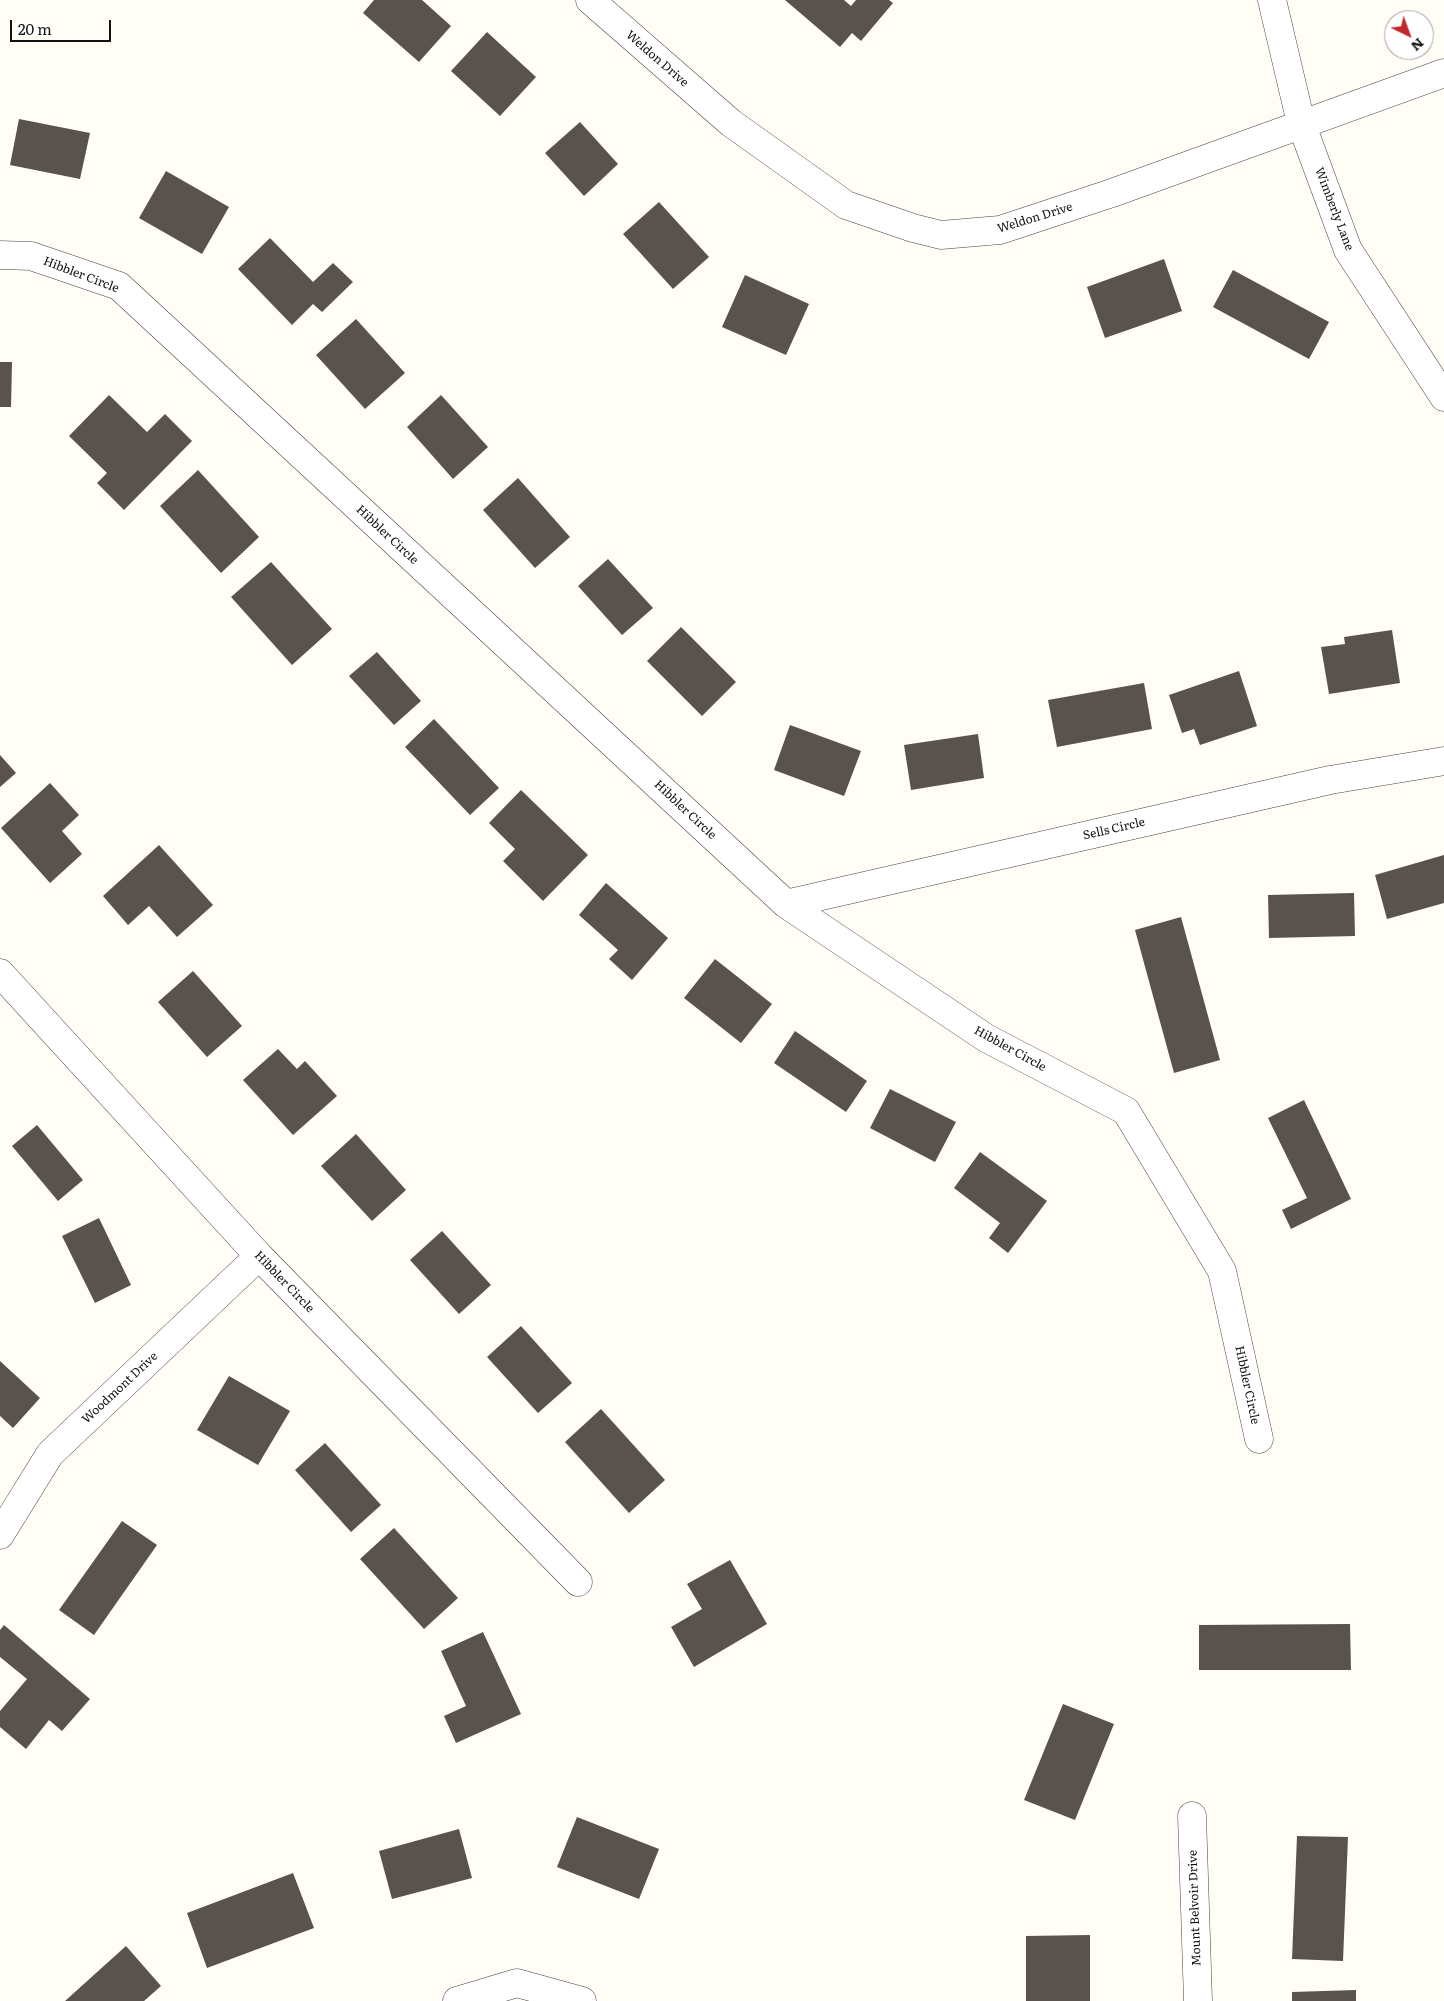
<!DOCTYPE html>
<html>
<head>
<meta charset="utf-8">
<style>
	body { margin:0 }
	#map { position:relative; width:1444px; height:2001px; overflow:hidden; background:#fffdf5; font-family:Literata,serif }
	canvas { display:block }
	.north { position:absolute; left:1384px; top:10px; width:50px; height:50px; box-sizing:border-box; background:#fff; border:1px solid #a0a0a0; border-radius:50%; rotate:138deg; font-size:14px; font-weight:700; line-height:20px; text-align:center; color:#111 }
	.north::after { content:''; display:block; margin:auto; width:18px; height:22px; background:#c4262e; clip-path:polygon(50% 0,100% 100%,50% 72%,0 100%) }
	.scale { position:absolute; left:10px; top:20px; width:101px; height:22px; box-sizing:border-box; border:2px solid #111; border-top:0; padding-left:6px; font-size:15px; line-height:18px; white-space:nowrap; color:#111; -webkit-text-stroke:4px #fff; paint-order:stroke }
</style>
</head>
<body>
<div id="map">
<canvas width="1444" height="2001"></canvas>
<div class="north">N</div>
<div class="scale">20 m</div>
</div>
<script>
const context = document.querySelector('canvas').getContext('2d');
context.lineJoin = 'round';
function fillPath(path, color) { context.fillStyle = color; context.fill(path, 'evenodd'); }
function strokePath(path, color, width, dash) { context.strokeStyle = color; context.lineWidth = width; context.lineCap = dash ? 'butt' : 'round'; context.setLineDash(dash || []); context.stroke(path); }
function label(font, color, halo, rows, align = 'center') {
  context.font = font + ' Literata,serif'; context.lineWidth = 5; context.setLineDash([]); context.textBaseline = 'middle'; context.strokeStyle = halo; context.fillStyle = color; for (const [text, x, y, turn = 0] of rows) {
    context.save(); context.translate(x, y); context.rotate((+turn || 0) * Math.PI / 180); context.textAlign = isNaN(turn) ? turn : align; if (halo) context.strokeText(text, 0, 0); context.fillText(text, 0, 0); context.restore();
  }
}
const building = new Path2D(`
	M374 0H422L451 26 419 62 363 13Z
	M785 0H844L851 6 856 0H889L893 3 861 41 852 33 840 47Z
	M487 32 536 77 500 116 451 71Z
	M19 119 90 133 80 179 10 165Z
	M580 122 618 164 584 196 545 153Z
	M166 171 229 207 202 254 139 218Z
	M659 202 709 257 673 289 623 234Z
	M270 238 313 282 333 263 353 282 322 312 313 304 292 325 238 269Z
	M1164 259 1182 311 1105 338 1087 287Z
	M1233 270 1329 322 1309 359 1213 307Z
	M745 275 809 304 786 355 722 327Z
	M356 319 405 373 365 409 316 355Z
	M0 362H12L11 407H0Z
	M109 395 147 432 165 414 192 441 124 510 97 483 107 473 69 436Z
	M441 395 488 447 453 479 407 427Z
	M198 470 259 537 221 573 160 506Z
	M518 478 570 537 535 568 483 510Z
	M608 559 653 608 622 635 578 586Z
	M271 562 332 629 292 665 231 597Z
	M681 627 736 682 702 716 647 661Z
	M1392 630 1400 683 1329 694 1321 647 1345 644 1344 637Z
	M377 652 421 701 394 725 349 676Z
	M1239 671 1257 726 1200 745 1194 729 1182 733 1169 695Z
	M1144 683 1152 729 1057 747 1048 700Z
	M434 719 499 788 470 815 405 747Z
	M790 725 861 751 844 796 774 770Z
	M978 734 984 778 911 790 904 745Z
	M0 755 16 773 0 787Z
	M50 783 79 815 62 831 82 854 50 883 1 828Z
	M521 790 588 855 543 901 503 861 515 849 489 823Z
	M159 845 213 905 177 937 149 906 128 925 103 896Z
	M1444 855V903L1387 919 1375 875Z
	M606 883 668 938 632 980 609 959 618 950 579 915Z
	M1354 893 1355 936 1269 938 1268 895Z
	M1181 917 1220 1060 1174 1073 1135 930Z
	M715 959 772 1004 741 1043 684 998Z
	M193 971 242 1026 207 1057 158 1002Z
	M795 1031 867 1081 846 1112 774 1063Z
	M278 1049 297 1069 305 1061 337 1096 293 1135 243 1080Z
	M890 1089 956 1122 935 1162 870 1128Z
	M1304 1100 1351 1199 1291 1229 1282 1210 1307 1198 1268 1118Z
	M37 1125 83 1180 58 1201 12 1146Z
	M356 1134 406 1190 372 1221 321 1166Z
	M980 1152 1047 1201 1008 1253 989 1238 1000 1223 954 1188Z
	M99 1218 131 1285 95 1303 62 1236Z
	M442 1231 491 1285 459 1314 410 1260Z
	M521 1326 572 1383 538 1413 487 1357Z
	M0 1361 40 1398 13 1428 0 1416Z
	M229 1376 290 1411 258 1465 197 1430Z
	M601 1409 665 1480 629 1513 565 1442Z
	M325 1443 381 1505 351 1532 295 1470Z
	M122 1521 157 1545 94 1635 59 1610Z
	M394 1528 458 1598 424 1629 360 1559Z
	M730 1560 767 1624 694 1667 671 1627 702 1609 687 1584Z
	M1350 1624 1351 1670H1199V1625Z
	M4 1625 90 1699 62 1731 49 1720 26 1749 0 1727V1711L27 1679 0 1657V1630Z
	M483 1632 521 1714 456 1743 444 1716 466 1706 441 1651Z
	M1063 1704 1114 1724 1075 1820 1024 1800Z
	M577 1817 659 1849 639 1899 557 1867Z
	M459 1829 472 1878 392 1899 379 1851Z
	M1297 1836 1348 1837 1343 1961 1292 1959Z
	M293 1873 314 1928 207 1968 187 1913Z
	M1090 1935V2001H1026V1936Z
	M126 1946 161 1986 144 2001H65Z
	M1356 1990V2001H1292V1992Z`);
const minor = new Path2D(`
	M590 0 731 123 846 205 913 228 941 235 1000 230 1112 193 1444 73
	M1272 0 1301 123 1348 250 1444 397
	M0 255 31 256 119 286 786 904 986 1038 1126 1111 1222 1271 1259 1439
	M786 904 1330 780 1444 761
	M0 973 259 1256 578 1582
	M0 1535 50 1454 259 1256
	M1192 1816 1198 2001
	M457 2001 517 1983 582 2001`);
const streetNames = [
	["Weldon Drive",657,59,41],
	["Wimberly Lane",1334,209,69],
	["Weldon Drive",1035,218,-17],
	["Hibbler Circle",81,275,21],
	["Hibbler Circle",387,535,43],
	["Hibbler Circle",685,810,43],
	["Sells Circle",1114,829,-13],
	["Hibbler Circle",1010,1049,29],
	["Hibbler Circle",284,1282,46],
	["Hibbler Circle",1247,1385,78],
	["Woodmont Drive",120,1388,-43],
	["Mount Belvoir Drive",1195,1908,-92]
];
fillPath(building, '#5a524d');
strokePath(minor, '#444', 29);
strokePath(minor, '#fff', 28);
label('12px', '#111', '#fff', streetNames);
</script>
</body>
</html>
